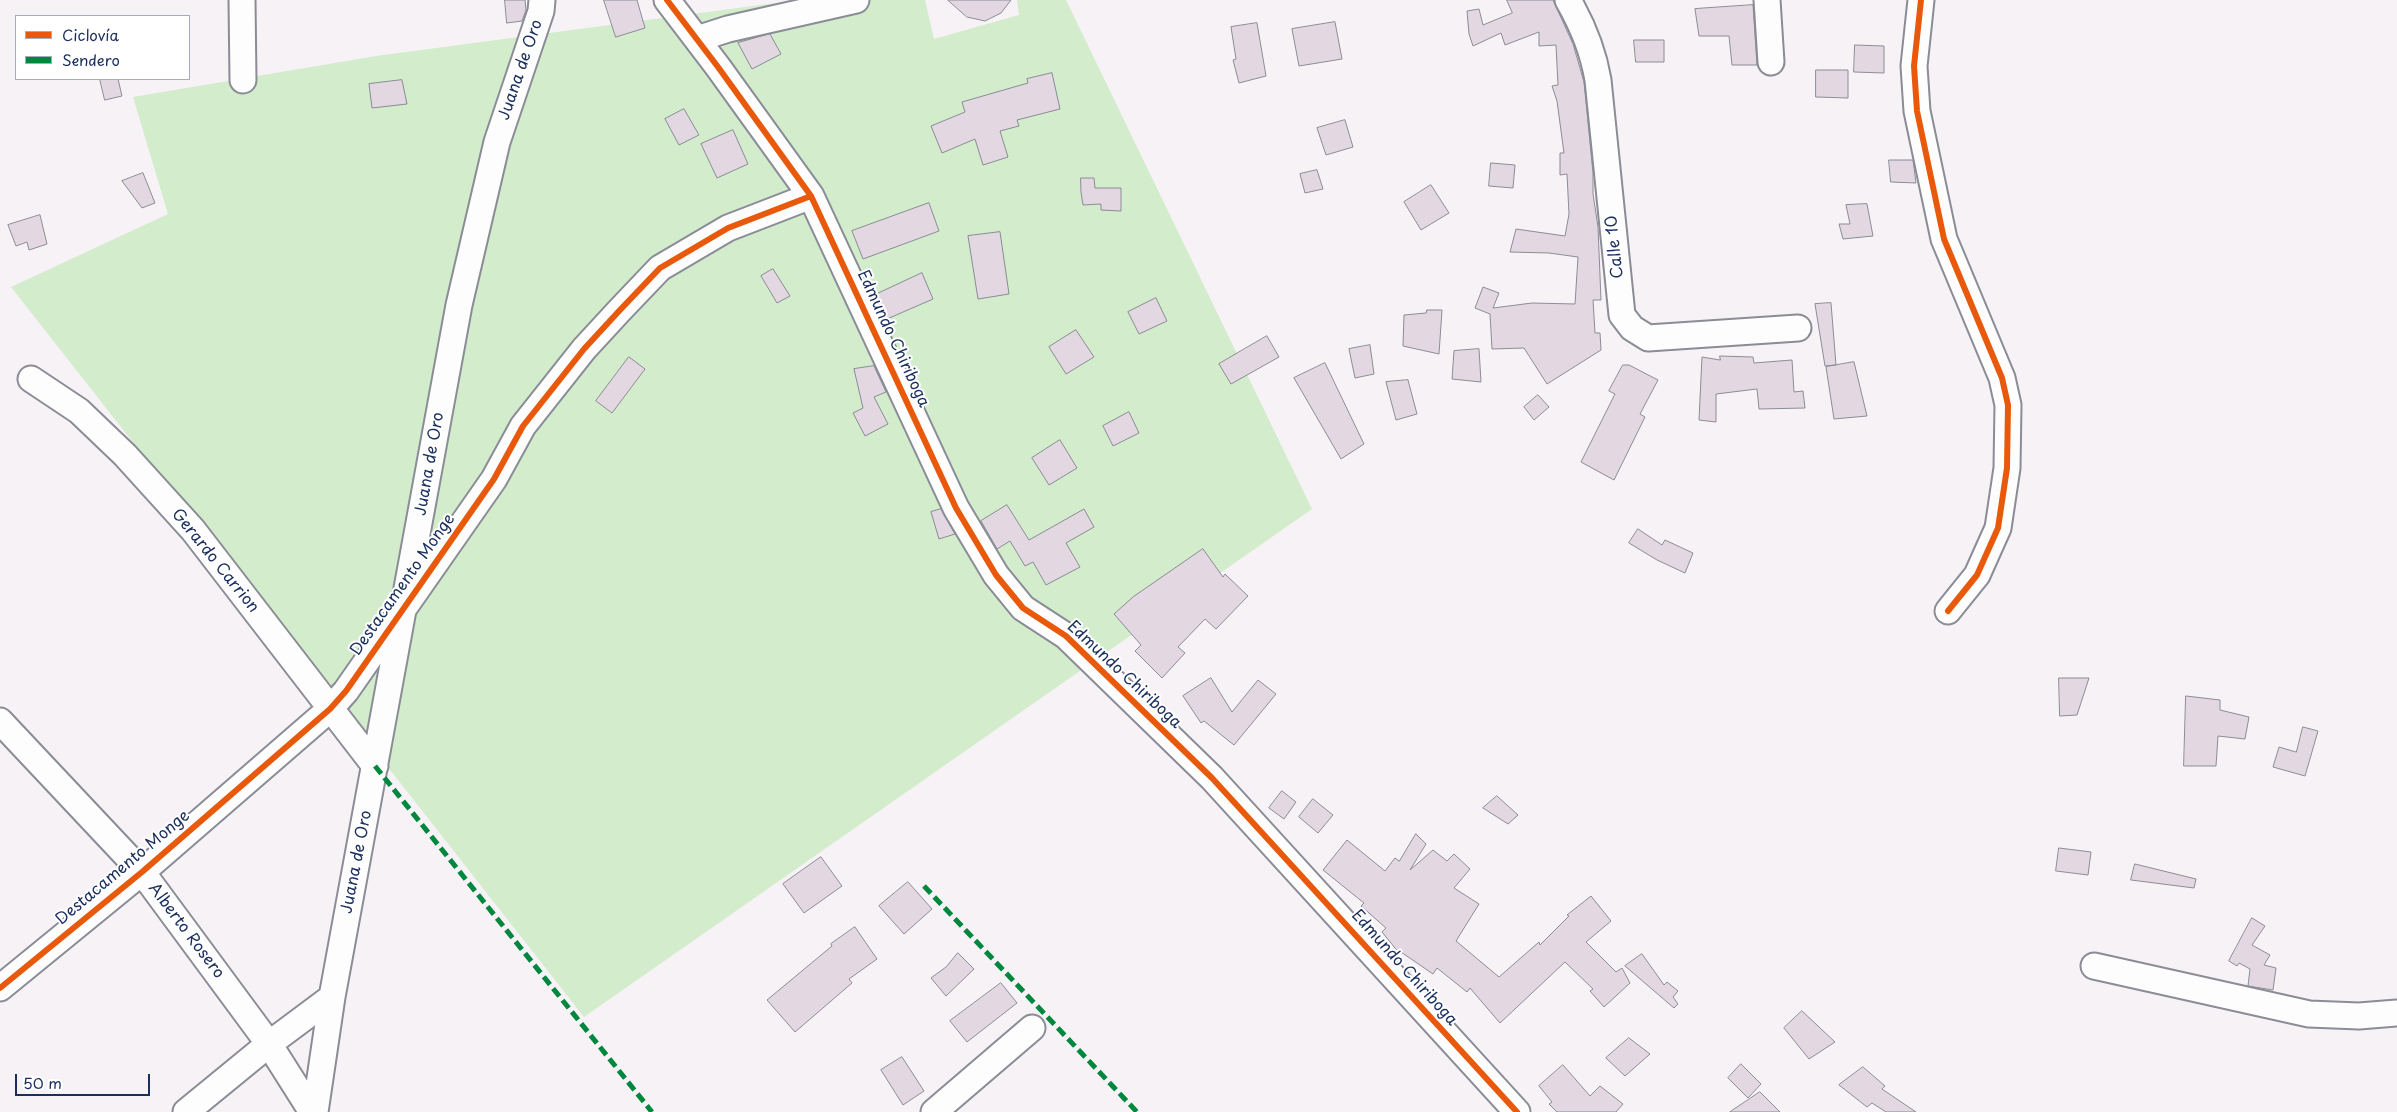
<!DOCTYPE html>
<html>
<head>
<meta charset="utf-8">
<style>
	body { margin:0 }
	#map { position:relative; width:2397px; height:1112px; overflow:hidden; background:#f7f2f6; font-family:"Playpen Sans",sans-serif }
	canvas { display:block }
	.legend { position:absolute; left:15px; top:15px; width:175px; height:65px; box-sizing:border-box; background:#fff; border:1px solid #a4acbf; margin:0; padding:6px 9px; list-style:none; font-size:15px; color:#1b2f5e }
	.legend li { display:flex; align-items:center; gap:10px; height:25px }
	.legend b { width:25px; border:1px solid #a4acbf }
	.scale { position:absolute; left:15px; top:1074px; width:135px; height:22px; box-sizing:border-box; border:2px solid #1b2f5e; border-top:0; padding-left:6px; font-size:15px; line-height:18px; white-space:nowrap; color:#1b2f5e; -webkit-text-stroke:4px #fff; paint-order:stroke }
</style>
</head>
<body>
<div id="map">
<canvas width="2397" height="1112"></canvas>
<ul class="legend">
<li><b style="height:6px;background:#e8590c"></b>Ciclovía</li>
<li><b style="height:6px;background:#00873e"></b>Sendero</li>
</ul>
<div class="scale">50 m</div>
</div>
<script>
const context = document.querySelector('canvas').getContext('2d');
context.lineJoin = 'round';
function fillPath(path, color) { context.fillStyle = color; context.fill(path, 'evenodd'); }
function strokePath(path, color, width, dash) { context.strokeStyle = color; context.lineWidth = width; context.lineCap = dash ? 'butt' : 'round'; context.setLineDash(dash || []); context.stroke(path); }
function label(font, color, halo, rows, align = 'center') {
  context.font = font + ' "Playpen Sans",sans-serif'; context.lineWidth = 4; context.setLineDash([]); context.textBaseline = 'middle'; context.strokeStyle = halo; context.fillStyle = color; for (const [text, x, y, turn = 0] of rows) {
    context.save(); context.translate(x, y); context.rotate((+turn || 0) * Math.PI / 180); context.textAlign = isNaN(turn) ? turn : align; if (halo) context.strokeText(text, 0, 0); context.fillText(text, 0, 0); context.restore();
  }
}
const green = new Path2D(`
	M798 0H925L934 39 1019 15 1017 0H1066L1312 509 584 1017 11 287 168 214 133 97 376 56Z`);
const building = new Path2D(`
	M505 0H525L526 10 522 21 507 23Z
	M604 0H637L645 28 616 37Z
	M948 0H1011L1001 13 985 21 967 17Z
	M1507 0H1553L1573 44 1584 82 1593 173V194L1598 227 1601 300H1593L1595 333H1600L1601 350 1547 384 1524 348 1492 349 1490 314 1475 308 1483 287 1499 293 1493 308 1532 303 1575 304 1578 257 1549 253 1510 252 1516 229 1565 236 1569 214 1567 174 1560 175V153H1564L1557 101 1552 86 1558 85 1556 45 1539 46V32L1505 45 1501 33 1473 46 1469 34 1467 11 1479 9 1483 25 1512 13Z
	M1753 5 1757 65H1732L1729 36H1699L1695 9Z
	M1335 22 1342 59 1299 66 1292 29Z
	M1257 23 1266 76 1239 83 1233 60 1236 59 1231 27Z
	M770 34 781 54 752 69 738 43Z
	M1634 40H1664V62H1636Z
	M1855 45 1884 46V73L1854 72Z
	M1816 70H1848V98L1816 97Z
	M1052 73 1060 109 1017 120 1019 126 1000 131 1008 157 983 165 975 139 942 153 931 126 965 112 962 102 1028 83 1027 79Z
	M100 79H118L122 96 105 100Z
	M402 80 407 104 372 108 369 84Z
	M684 109 699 135 679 145 665 119Z
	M1345 120 1353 147 1326 155 1317 128Z
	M733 130 748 164 717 178 701 144Z
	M1889 160H1913L1916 183 1891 182Z
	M1491 163 1515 165 1513 188 1489 186Z
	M1317 170 1323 189 1305 193 1300 174Z
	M143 173 155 203 142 208 122 181Z
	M1081 178H1094L1095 188H1121V211L1101 210V204L1083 205 1081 192Z
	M1431 185 1449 213 1421 230 1404 202Z
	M929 203 939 231 863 259 852 231Z
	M1867 204 1873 236 1843 239 1839 224H1850L1846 205Z
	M40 215 47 244 29 250 27 242 16 246 8 225Z
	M1000 232 1009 294 978 299 968 236Z
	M773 269 790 296 777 303 761 276Z
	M922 273 933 299 887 319 875 295Z
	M1156 298 1167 321 1139 334 1128 312Z
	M1831 303 1836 365 1825 366 1815 304Z
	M1427 310H1442L1439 354 1403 346 1404 315 1426 313Z
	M1076 330 1094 357 1066 374 1049 347Z
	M1267 336 1279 357 1231 384 1219 364Z
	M1370 345 1374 374 1355 378 1349 349Z
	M1479 349 1481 382 1452 379 1454 351Z
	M1720 356 1753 357 1754 363 1792 360 1794 392 1803 391 1805 408 1759 409 1757 389 1716 394V422L1699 420 1702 357 1720 360Z
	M629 357 645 369 612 413 596 401Z
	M1854 362 1867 416 1834 419 1826 367Z
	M1325 363 1364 444 1341 459 1294 378Z
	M1623 365H1629L1658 380 1640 414 1645 417 1614 480 1581 462 1615 394 1609 391Z
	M874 366 886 392 874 397 888 424 865 436 853 413 863 408 854 369Z
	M1408 380 1417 414 1396 420 1386 382Z
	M1538 395 1549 407 1534 420 1524 407Z
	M1129 412 1139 433 1113 446 1103 426Z
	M1060 440 1077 468 1049 485 1032 458Z
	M1007 505 1029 540 1084 509 1094 527 1066 543 1080 567 1046 585 1033 562 1025 566 1010 541 997 549 981 521Z
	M941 509 955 534 939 539 931 512Z
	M1638 529 1662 545 1665 540 1693 553 1685 573 1657 560 1629 543Z
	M1203 549 1223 577 1225 574 1248 596 1216 629 1205 619 1178 647 1185 653 1162 678 1135 651 1141 645 1114 614 1133 597Z
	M1211 678 1232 712 1258 680 1276 694 1234 745 1204 721 1201 723 1183 696Z
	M2059 678H2089L2077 715 2060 716Z
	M2186 696 2220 700V710L2249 717 2245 739 2218 736 2216 766H2184Z
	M2303 727 2318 731 2305 776 2273 767 2279 747 2296 752Z
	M1282 791 1296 802 1284 819 1269 808Z
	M1497 796 1518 815 1508 824 1483 808Z
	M1313 799 1333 815 1318 833 1299 817Z
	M1416 834 1426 844 1410 870 1433 850 1447 861 1454 854 1470 869 1454 888 1479 904 1456 941 1499 977 1539 942 1540 945 1569 916 1567 915 1591 896 1611 921 1586 942 1616 972 1622 968 1630 983 1604 1007 1590 991 1593 989 1565 962 1500 1023 1470 988 1467 992 1437 968 1433 974 1401 952 1399 953 1382 932 1386 928 1361 906 1364 903 1323 870 1347 840 1385 871 1395 858 1399 861Z
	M2059 848 2091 852 2088 875 2056 871Z
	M821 857 842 886 804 913 783 884Z
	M2135 864 2196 879 2194 888 2131 880Z
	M908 882 932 909 904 934 879 906Z
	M2252 918 2265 926 2252 945 2270 955 2264 965 2276 968 2273 990 2248 986 2250 969 2239 963 2237 966 2229 961Z
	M855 927 877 959 849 979 852 983 795 1032 767 1000 832 946 831 944Z
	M958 953 974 969 946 996 931 978 946 967Z
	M1642 954 1664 985 1667 982 1678 991 1673 997 1678 1004 1674 1008 1625 966Z
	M1001 983 1017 1003 967 1042 950 1021Z
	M1802 1011 1835 1042 1809 1059 1784 1028Z
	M1629 1038 1650 1054 1625 1076 1606 1058Z
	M902 1057 924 1091 903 1105 881 1070Z
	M1741 1064 1761 1084 1748 1098 1728 1078Z
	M1563 1065 1590 1096 1600 1086 1623 1104 1616 1112H1557L1549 1104 1552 1102 1539 1086Z
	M1863 1067 1885 1086 1882 1089 1916 1112H1886L1872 1103 1867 1107 1839 1085Z
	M1760 1092 1780 1112H1730Z`);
const minor = new Path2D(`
	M242 0 243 80
	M667 0 718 67 811 196 956 508 996 575 1023 608 1066 636 1212 778 1517 1112
	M1568 0C1583 26 1593 50 1598 80L1622 315 1632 328 1648 338 1798 328
	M1767 0 1771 62
	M1921 0 1914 66 1917 111 1944 239 2002 378 2008 405 2007 468 1998 528 1977 575 1948 611
	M697 39 728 29 856 0
	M31 379 79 411 125 455 193 530 375 766
	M0 721 142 872 269 1044 312 1112
	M2094 966 2309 1014 2359 1016 2397 1013
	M0 988 142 872 330 709 346 691 494 479 523 426 584 349 619 311 660 268 728 228 811 196
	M186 1112 269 1044 332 997
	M315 1112 332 997 459 305 497 142 541 11 542 0
	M934 1112 1032 1028`);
const quiet = new Path2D(`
	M375 766 652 1112
	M924 886 1137 1112`);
const cycleway = new Path2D(`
	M667 0 718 67 811 196 956 508 996 575 1023 608 1066 636 1212 778 1517 1112
	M1921 0 1914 66 1917 111 1944 239 2002 378 2008 405 2007 468 1998 528 1977 575 1948 611
	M0 988 142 872 330 709 346 691 494 479 523 426 584 349 619 311 660 268 728 228 811 196`);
const streetNames = [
	["Juana de Oro",521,70,-71],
	["Calle 10",1615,247,-96],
	["Edmundo Chiriboga",893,339,65],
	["Juana de Oro",430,464,-80],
	["Gerardo Carrion",215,561,51],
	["Destacamento Monge",403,585,-55],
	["Edmundo Chiriboga",1124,675,43],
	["Juana de Oro",357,862,-79],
	["Destacamento Monge",123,868,-40],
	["Alberto Rosero",186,931,53],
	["Edmundo Chiriboga",1404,968,48]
];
fillPath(green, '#d2eccc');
fillPath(building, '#e3d8e1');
strokePath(building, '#8a8c96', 1);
strokePath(minor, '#8a8c96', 29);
strokePath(minor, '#fefdfe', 25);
strokePath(quiet, '#00873e', 5, [10, 5]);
strokePath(cycleway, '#e8590c', 6);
label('16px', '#1b2f5e', '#fff', streetNames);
</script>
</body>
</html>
